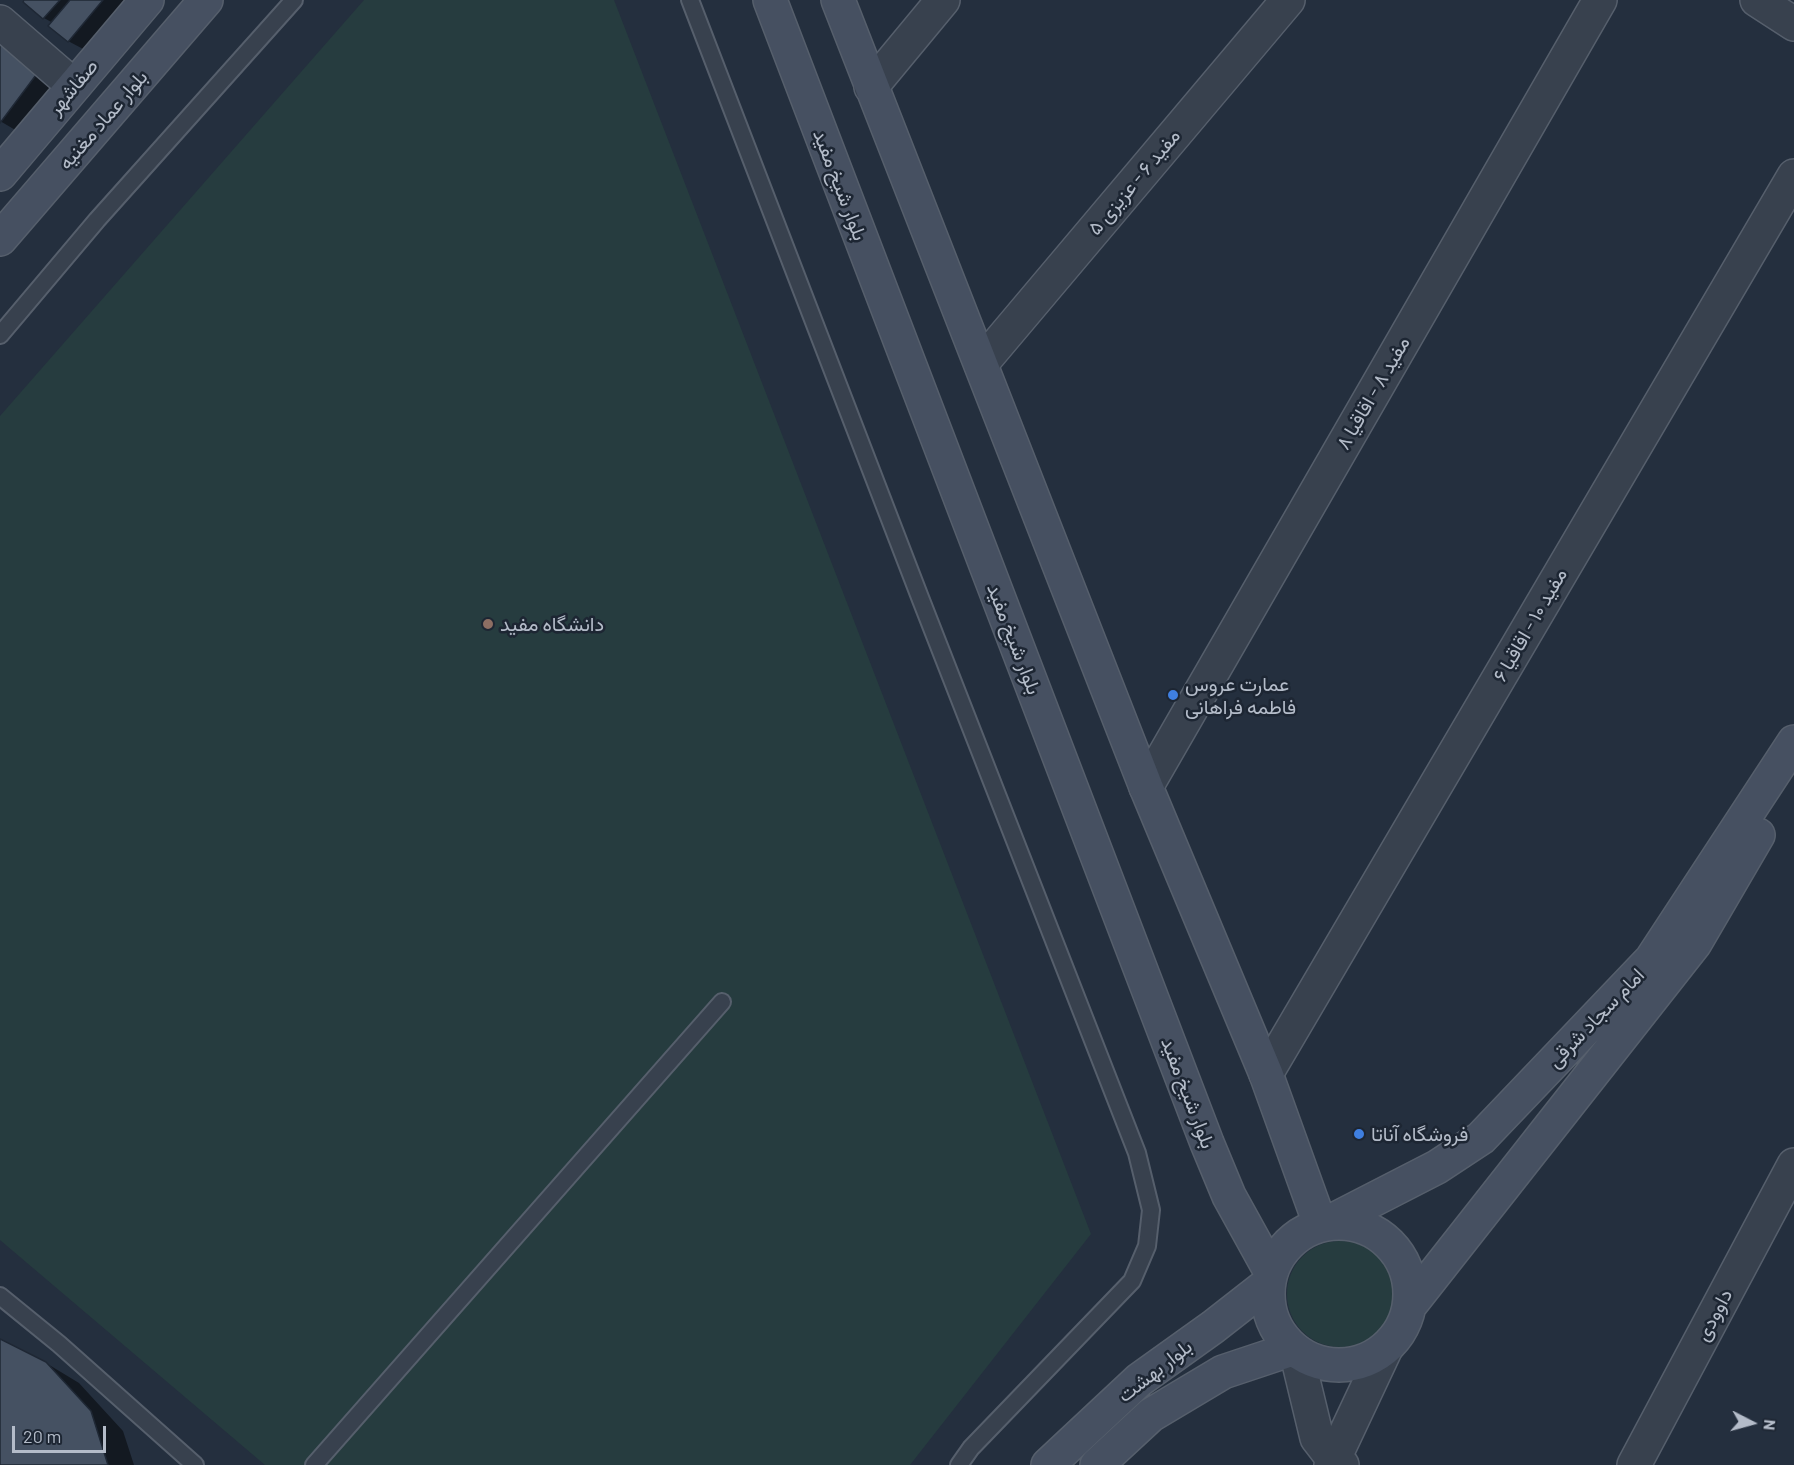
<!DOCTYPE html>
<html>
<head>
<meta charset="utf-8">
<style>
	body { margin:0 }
	#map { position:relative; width:1794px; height:1465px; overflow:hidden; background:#242f3e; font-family:Barlow,sans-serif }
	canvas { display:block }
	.north { position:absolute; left:1722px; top:1393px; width:60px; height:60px; -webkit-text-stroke:4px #1d2633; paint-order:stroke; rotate:96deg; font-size:16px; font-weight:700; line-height:24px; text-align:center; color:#b4bcc9 }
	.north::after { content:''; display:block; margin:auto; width:21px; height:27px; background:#b4bcc9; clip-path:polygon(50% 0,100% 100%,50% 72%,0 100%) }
	.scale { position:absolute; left:12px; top:1426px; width:94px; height:27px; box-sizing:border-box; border:3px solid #b4bcc9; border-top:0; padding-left:8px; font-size:18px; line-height:21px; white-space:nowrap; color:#b4bcc9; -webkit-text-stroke:4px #1d2633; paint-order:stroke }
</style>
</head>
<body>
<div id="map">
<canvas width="1794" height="1465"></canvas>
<div class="north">N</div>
<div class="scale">20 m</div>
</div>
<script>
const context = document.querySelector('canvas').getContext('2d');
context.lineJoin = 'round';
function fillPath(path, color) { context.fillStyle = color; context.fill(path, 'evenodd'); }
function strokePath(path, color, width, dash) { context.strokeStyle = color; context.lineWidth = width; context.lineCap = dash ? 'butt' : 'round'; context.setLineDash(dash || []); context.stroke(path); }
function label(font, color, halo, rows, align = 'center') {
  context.font = font + ' Barlow,Vazirmatn,sans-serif'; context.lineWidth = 5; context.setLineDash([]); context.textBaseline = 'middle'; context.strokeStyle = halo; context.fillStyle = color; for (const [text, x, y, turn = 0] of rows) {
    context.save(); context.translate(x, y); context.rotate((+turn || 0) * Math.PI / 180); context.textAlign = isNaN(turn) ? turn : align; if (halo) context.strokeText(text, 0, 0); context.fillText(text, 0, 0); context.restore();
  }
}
const green = new Path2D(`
	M364 0H614L1091 1234 910 1465H265L0 1240V416Z
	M1287 1294a53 53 0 1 1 106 0a53 53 0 1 1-106 0Z`);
const shadow = new Path2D(`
	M23 0H126L85 50 68 41 53 23 44 18Z
	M0 42 54 82 17 131 0 121Z
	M0 1341 46 1363 79 1383 123 1431 134 1465H0Z`);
const building = new Path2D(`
	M24 0H60L43 19 23 2Z
	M70 0H103L68 42 48 26Z
	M0 41 39 71 0 123Z
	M0 1339 46 1362 91 1411 108 1465H0Z`);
const lane = new Path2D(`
	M690 0 921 600 1137 1153 1151 1210 1147 1246 1132 1281 971 1448 959 1465
	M0 335 97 220 294 0
	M0 1296 59 1344 195 1465
	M314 1465 722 1002`);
const street = new Path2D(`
	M1757 0 1794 24
	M0 22 74 86
	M871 87 943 0
	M981 364 1288 0
	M1146 787 1600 0
	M1266 1074 1794 176
	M1296 1351 1317 1438 1334 1460 1342 1465
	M1331 1465 1386 1348
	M1634 1465 1794 1165`);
const secondary = new Path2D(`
	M770 0 1207 1143 1229 1196 1271 1272
	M838 0 1146 787 1266 1074 1320 1224
	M0 174 147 0
	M0 239 206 0
	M1268 1294a71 71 0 1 1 142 0a71 71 0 1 1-142 0Z
	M1328 1223 1437 1167 1481 1138 1651 960 1794 742
	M1410 1305 1695 943 1758 835
	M1048 1465 1139 1380 1213 1327 1268 1284
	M1097 1465 1151 1415 1223 1372 1292 1349`);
const markers = [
	[488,624,6,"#8d6e63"],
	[1173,695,6,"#3f7fe0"],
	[1359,1134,6,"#3f7fe0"]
];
const streetNames = [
	["صفاشهر",73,87,-50],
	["بلوار عماد مغنیه",103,120,-49],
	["مفید ۶ - عزیزی ۵",1134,182,-50],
	["بلوار شیخ مفید",840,185,69],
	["مفید ۸ - اقاقیا ۸",1373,393,-60],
	["مفید ۱۰ - اقاقیا ۶",1530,625,-60],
	["بلوار شیخ مفید",1014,639,69],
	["امام سجاد شرقی",1596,1018,-46],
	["بلوار شیخ مفید",1188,1093,69],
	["داوودی",1714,1315,-62],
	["بلوار بهشت",1155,1371,-38]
];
const poiNames = [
	["دانشگاه مفید",500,624],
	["عمارت عروس",1185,684],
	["فاطمه فراهانی",1185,707],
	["فروشگاه آناتا",1371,1134]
];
fillPath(green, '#263c3f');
fillPath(shadow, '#0007');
fillPath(building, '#455162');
strokePath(building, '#1f2835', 1.5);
strokePath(lane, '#565f6c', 20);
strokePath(street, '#565f6c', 36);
strokePath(secondary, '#565f6c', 36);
strokePath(lane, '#38414e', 16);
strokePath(street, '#38414e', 33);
strokePath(secondary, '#465061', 33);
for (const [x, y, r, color] of markers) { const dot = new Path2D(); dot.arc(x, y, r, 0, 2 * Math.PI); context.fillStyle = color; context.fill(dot); strokePath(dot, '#1d2633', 2); }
label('20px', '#b4bcc9', '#1d2633', streetNames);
label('20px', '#b4bcc9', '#1d2633', poiNames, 'left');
</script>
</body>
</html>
